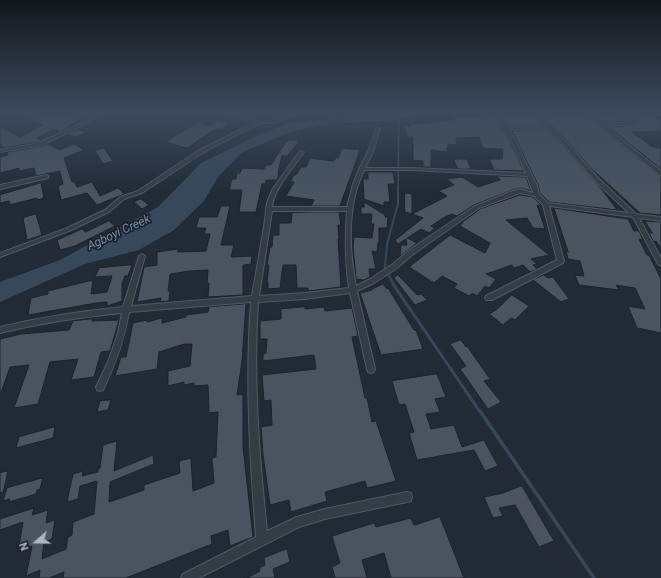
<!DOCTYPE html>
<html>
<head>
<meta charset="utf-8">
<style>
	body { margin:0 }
	#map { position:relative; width:661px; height:578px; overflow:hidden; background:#212a35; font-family:Roboto,sans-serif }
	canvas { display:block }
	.north { position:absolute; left:16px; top:522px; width:40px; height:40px; -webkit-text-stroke:3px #1a212a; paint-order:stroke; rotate:250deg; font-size:11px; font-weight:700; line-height:16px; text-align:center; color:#aeb6c2 }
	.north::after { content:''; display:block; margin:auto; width:14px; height:18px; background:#aeb6c2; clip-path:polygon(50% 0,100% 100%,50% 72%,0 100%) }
</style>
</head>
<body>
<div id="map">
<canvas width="661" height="578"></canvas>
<div class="north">N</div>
</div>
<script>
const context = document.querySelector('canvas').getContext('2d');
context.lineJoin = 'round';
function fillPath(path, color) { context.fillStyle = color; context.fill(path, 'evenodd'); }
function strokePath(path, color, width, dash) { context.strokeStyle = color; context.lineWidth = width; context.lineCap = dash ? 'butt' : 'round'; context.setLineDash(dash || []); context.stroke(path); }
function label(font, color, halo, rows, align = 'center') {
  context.font = font + ' Roboto,sans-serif'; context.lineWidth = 3.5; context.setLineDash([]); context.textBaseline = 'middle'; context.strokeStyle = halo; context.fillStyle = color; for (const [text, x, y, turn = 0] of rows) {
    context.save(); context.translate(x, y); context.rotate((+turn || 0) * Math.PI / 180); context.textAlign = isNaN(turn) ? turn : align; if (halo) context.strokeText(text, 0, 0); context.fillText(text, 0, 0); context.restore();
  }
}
const water = new Path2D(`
	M379 114H429L394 120 318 125 285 134 241 153 218 177 204 201 174 230 139 250 85 264 0 302V282L60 260 158 207 201 163 254 137 289 123Z`);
const streamFar3 = new Path2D(`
	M398 188 399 118`);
const streamFar2 = new Path2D(`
	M394 285 385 268 387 244 398 204V187`);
const streamFar1 = new Path2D(`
	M393 284 480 412`);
const stream = new Path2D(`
	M480 411 594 578`);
const building = new Path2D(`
	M22 114H66L86 116 60 132 54 129 50 131 37 138 41 140 39 142 3 148 0 143V127L21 137 42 125Z
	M482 114H494L510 141 524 171 494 170 489 159H502L503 149 483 148 479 137 456 138 457 145 448 144 447 152 431 150V167H423V161L413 160V137H407L404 126H410L409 124 428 123 455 119 452 116H483Z
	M501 114H536L545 126H508Z
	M543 114H585L661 177V215L640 213 591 168Z
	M592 114H601L605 117 621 115 628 121 602 122Z
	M628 114H649L661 120V131L632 132 651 146 661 149V169L609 127 638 125V121Z
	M217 120 229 123 220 130 215 129 187 148 165 142 198 122 210 126Z
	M78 129 87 132 76 137 67 134Z
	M512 130H549L603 191 617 210 549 202 540 193 538 185Z
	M289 140 299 141 287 156 282 155 278 173H279L277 180H266L265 184H262L256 212H239L242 190H229L232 179H236L237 173H240L242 168 264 169 266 165H271L285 143Z
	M48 144 60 150 74 144 84 150 64 158 72 182 74 181 77 187 92 182 100 196 118 188 124 194 97 205 87 193 61 200 58 186 63 184 60 171 36 176 34 168 19 171V168L0 173V157L8 155 7 152 42 146Z
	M104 148 113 161 103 164 95 151Z
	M342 148 360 150 340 206H311L314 200 286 196 294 182H290L294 175H296L301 167H306L310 158 334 161 336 157 338 158Z
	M454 159H467L471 169H458Z
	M368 172H393L395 184H388L390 202H384V206L364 199 363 179H368Z
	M497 176 526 177 531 191 520 188 510 191 474 205 457 216 452 214 445 217 431 226 435 228 429 233 421 229 407 238 417 243 400 256 401 245H407L406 239 398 244 395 240 423 218 412 214 447 196 438 191 454 185 447 179 462 177 478 187 500 180Z
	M41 183 44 198 37 200V198L10 205 9 201 0 203V195Z
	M405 193 412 194V214L405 212Z
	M520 195 533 197 541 205H537L545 229 533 228 527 218 506 220 549 255 531 259 537 264 533 265 537 269 530 272 523 265 514 268 512 265 486 274 496 279 489 288 485 286 477 296 472 293 469 296 454 288 457 284 442 276 434 283 409 267 450 235 485 253 490 243 460 226 464 221 480 209Z
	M141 199 149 205 142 209 134 202Z
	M364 202 385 215V217H388L387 228H379V243H378L377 252 372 251 376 269H369L370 277 364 280 356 279 353 246 354 237 372 238 374 224H371L372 214H361V207H364Z
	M221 206H230L221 245H234L231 257 252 256 251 264 243 265V295L208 297 209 283H207L208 270 190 271 170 274 168 291H170L169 301 160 302 161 298 137 302 144 267 157 265V252L178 249V252L206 251 210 234H204L206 228H196L199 217H217Z
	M554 208 628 219 634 231H639L643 240 639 239 647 255H649L661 279V333L637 328 628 306 645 309 635 288 616 285 619 290 579 285 575 275 584 276 580 261 568 259 566 251 568 252Z
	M308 212H339L341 225H338L339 239H338L341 287 308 291V288H297L296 265H283L280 288 268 289V282H267L269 265H267L270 247H272L273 235H279V223H291L292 213Z
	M36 214 42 235 27 240 23 218Z
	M109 221 115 226 75 246 60 250 57 240 82 229 85 232Z
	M645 221 661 222V249L657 242 653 241 649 233H652Z
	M132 265 128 276H125L122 284V301L107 306V302L96 303 28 315 31 298 48 294V291L93 280 91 294 107 292 112 276 95 277 99 268Z
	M398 275 417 295 421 294 427 300 415 305 394 278Z
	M544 275 548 278 553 277 569 299 561 302 533 280Z
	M383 284 387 289 388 288 414 330H416L423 349 381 355 360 293 372 290 370 287 371 286 372 289Z
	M512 295 529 306 515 320 511 318 503 325 489 314 496 310Z
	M246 304 242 361 237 395 243 394V447L253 537 230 546 228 530 211 536 212 544 126 578H63L64 572 49 578H39L40 570 26 576 32 546 18 551 23 522 0 530V519L34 508 32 515 48 510 46 523 55 520 52 539 44 542 42 559 66 549 68 537 72 535 73 522 94 514 97 481 80 486 78 499 67 502 73 474 83 471 82 476 98 472V469L100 468 103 445 117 441 114 471 153 455 154 464 110 482 109 502 144 490V485L180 473 179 461 191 458 193 491 214 483 212 458 216 457 218 412 209 413 208 385 194 386V383L184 385V382L168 386V371L190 366 192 344H184L159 352 157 369 115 376 121 357H126L133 323 147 320V322L162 318V323L186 317V315L208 312 209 307Z
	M305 307V309L324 307 325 311 352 308 358 336 352 337 365 398H367L372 422 376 421 396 481 367 488 365 481 325 492 327 501 291 512 289 500 270 505 263 455 261 427 272 425 271 400 264 401 262 375 316 369 314 355 263 361V354L266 353 267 339H260V321L281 319V309Z
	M93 319 92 321 119 320 110 351 101 352 94 377 71 380 78 359 50 362 38 404 14 408 29 365 10 367 1 393H0V339L21 334 69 330 73 321Z
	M461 340 466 347 467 346 490 379 484 381 501 402 488 409 460 369 466 366 450 344Z
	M437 374 446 397 435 399 440 412 426 414 431 429 454 425 462 447 484 440 498 466 485 471 474 450 417 460 409 433 414 432 405 404 399 405 392 381Z
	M111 400 108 410 97 412 100 401Z
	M55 427 53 438 16 448 19 437Z
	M8 471 3 493 0 492V473Z
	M43 478 40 489 37 490 36 494 9 502 10 499 3 501 7 488Z
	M522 486 554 541 539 547 515 505 499 508 503 516 493 518 484 497 503 493Z
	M440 517 464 578H391L384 553 362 560 367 578H335L332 567 340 563 332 536 374 523 376 527 411 518 414 525Z
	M287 549 290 562 273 569 275 578H247L260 571 259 568 265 565 264 558Z`);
const minor = new Path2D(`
	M100 114H105L42 145 0 152V150L39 143Z
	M221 114C235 113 247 120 261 121 274 122 285 113 297 114L273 123H261L240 133 202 153 142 193 124 199 109 212 69 231 0 257V253L65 229 105 210 120 197 138 191 198 151 256 122Z
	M495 114H499L507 127H548L537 114H541L599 179 636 214 661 217V221L639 218 661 258V266L658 264 633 217 549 206 564 261 563 263 492 300H486L485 298 486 296 557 260 543 205 534 196 520 193 479 208 412 255 397 268 374 283 357 291 375 369 374 372 371 373 368 372 367 369 350 293 305 299 258 302C253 379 259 455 267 531L297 517 325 509 407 492 411 493 412 497 411 501 407 502 325 519 299 527 199 578H181L183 574 256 537C250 458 245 381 251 302L129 312C124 341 116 363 103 390L100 391 97 390 96 387 108 362 118 333 122 313C80 317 41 323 0 333V327C42 317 81 311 123 307L139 256 142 254 145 256 131 306 252 296 264 227 267 203 272 190 300 151 304 152C294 167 274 188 272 207H347L353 184 359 169 368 152 376 129 378 128 380 129 373 152 365 168H412L526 173 511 140ZM509 129H550L595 181 629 213 548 203 539 194 537 186 515 140ZM364 170H412L527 176 533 193 520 189 510 192 475 206 408 251 393 264 370 279 356 286C349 249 347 205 364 170ZM272 211H347C345 237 345 262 349 288L305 293 259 296Z
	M586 114H590L602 124 632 122 622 114H626L637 122V124H636L605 126 661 171V176Z
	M46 175 48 176V178L0 189V185Z`);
const farWaternames = [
	["Agboyi Creek",119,233,-25]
];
fillPath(water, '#37485d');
strokePath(streamFar3, '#37485d', 1.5);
strokePath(streamFar2, '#37485d', 2);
strokePath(streamFar1, '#37485d', 3);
strokePath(stream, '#37485d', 3.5);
fillPath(building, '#495460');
strokePath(building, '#1c232c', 1);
strokePath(minor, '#525963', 2);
fillPath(minor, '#343c45');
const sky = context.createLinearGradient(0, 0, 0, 195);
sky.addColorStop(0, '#12171d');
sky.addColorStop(0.58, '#3d4a5c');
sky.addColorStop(1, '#3d4a5c00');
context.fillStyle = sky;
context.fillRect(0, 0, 661, 195);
label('italic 12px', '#788ea9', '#1a212a', farWaternames);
</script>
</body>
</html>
